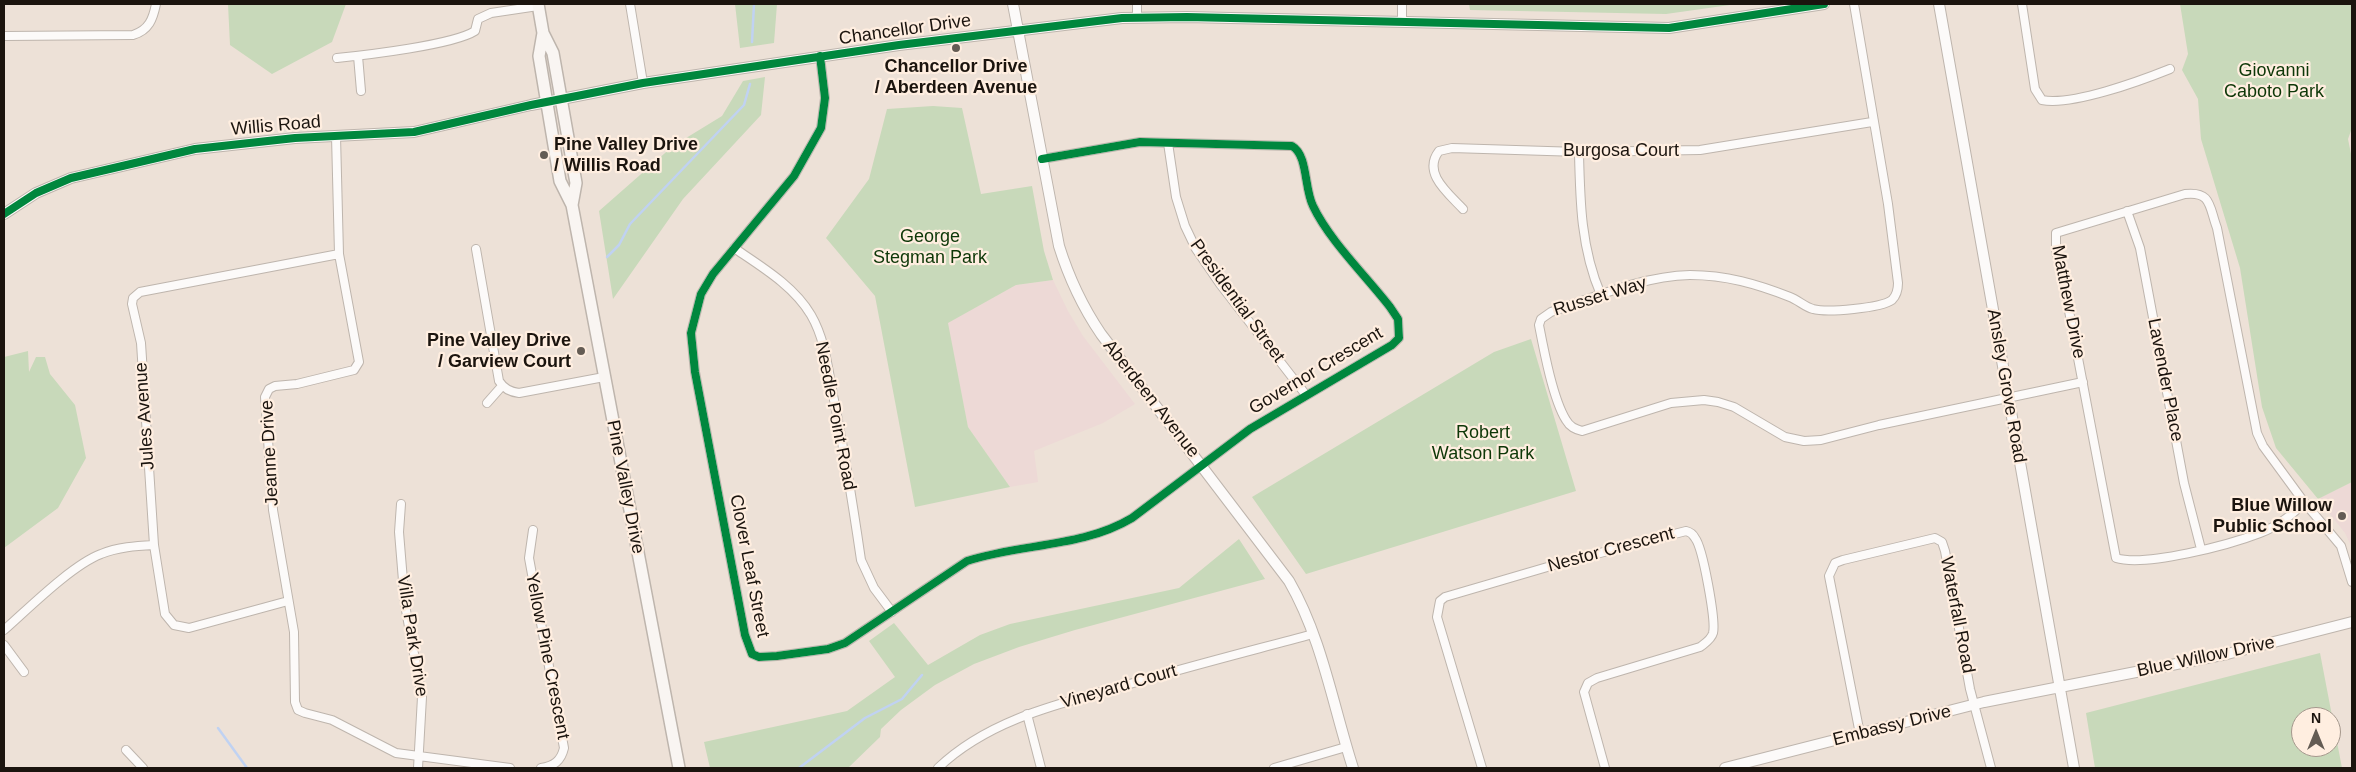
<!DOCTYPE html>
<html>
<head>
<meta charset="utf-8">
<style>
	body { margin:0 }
	#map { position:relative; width:2356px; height:772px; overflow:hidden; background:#ede1d7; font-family:Helvetica,sans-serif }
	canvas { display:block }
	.frame { position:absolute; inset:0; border:5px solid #1b140e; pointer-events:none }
	.north { position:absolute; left:2291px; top:707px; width:50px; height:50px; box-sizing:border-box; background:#ffeee0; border:1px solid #a4978c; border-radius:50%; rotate:0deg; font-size:14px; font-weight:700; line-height:20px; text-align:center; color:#1b140e }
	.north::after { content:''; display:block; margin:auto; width:18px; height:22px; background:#645c54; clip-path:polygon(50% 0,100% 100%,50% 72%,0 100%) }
</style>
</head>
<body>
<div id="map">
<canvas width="2356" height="772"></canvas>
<div class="frame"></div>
<div class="north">N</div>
</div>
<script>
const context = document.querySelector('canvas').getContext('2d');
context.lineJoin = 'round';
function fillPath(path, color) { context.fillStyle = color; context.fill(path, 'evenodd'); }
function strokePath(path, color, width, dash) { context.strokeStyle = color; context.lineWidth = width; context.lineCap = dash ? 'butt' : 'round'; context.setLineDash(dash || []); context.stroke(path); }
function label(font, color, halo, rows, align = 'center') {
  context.font = font + ' Helvetica,sans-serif'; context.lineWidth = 4.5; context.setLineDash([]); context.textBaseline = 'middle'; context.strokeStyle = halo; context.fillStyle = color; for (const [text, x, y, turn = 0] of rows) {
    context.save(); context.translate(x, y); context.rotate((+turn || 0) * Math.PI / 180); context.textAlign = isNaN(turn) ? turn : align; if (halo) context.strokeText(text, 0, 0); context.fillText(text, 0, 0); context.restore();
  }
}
const education = new Path2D(`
	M1053 280 1068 311 1083 336 1135 404 1103 423 1034 451 1038 482 1010 487 968 427 947 323 1016 285Z
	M2352 482V548L2345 533 2318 499Z`);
const green = new Path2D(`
	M228 4H346L332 42 272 74 230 45Z
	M735 4H777L774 43 740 48Z
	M1469 4H1737L1666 14 1470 10Z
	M2180 4H2352V128L2348 139 2352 159V482L2318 499 2276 448 2262 407 2240 268 2201 139 2198 99 2182 70 2188 54Z
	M765 77 761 115 683 199 613 299 599 211 673 146 722 116 743 81Z
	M933 106 962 108 981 194 1032 186 1044 251 1053 280 1016 285 948 323 968 427 1010 487 915 507 875 296 826 238 869 179 887 109Z
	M1531 339 1576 491 1306 574 1252 497 1494 352Z
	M28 351 29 372 36 357H45L50 374 75 405 86 458 58 508 4 548V357Z
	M1239 539 1265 579 1075 630 1019 647 974 664 935 685 901 710 881 729 880 737 848 768H710L704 742 847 711 895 677 869 641 894 623 928 665 980 635 1010 624 1179 588Z
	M2320 653 2342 768H2095L2086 713ZM2301 717H2331V747H2301Z`);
const stream = new Path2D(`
	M752 42 754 4
	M607 257 619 245 630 224 744 105 750 84
	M218 728 247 768
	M799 768 865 718 902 699 922 675`);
const minor = new Path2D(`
	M630 4 643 83
	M1137 4V16
	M1402 4V22
	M1854 4 1888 204 1898 283C1898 290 1897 295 1892 300 1881 308 1827 313 1813 309 1805 307 1798 300 1790 297 1757 284 1726 275 1690 275 1643 276 1595 297 1551 312L1541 319 1539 325C1544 351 1553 399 1566 420 1570 427 1575 429 1582 431L1671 403 1704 400 1718 402 1734 407 1785 437 1804 441 1821 440 1879 425 2083 382
	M2022 4 2035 89 2042 100C2072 106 2140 81 2170 69
	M4 36 133 35C149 30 153 19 156 4
	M358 56 361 91
	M820 56 825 98 821 128 794 176 713 274 701 294 691 333 695 372 745 635 752 654 759 657 777 656 828 649 845 643 967 561C1021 543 1082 548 1132 518L1250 429 1392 345 1399 338 1398 319 1390 307C1366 276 1329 240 1313 206 1304 188 1308 155 1292 146L1140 142 1042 159
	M337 58C366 55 453 45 475 31L478 19 491 13 538 6
	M336 136 339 254 359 362 354 370 297 384 275 386 269 389 265 397 273 510 294 632 295 702 298 710 305 713 332 720 396 753 510 768
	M1168 143 1176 197 1185 226 1196 249 1220 284 1306 395
	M1579 152C1580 201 1581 249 1601 295
	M1463 209C1448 193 1422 173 1439 151L1452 148 1579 152 1700 150 1872 122
	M2127 211 2140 248 2184 483 2201 549
	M734 248C762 267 794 286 811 315 825 339 828 368 833 395 844 449 853 505 861 560L874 588 892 612
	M476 249 499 381C504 389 510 392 519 393L604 377
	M487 403 502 386
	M2304 502C2293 515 2276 527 2260 533 2229 545 2146 567 2116 558L2062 274 2056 252V233L2185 194C2212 191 2209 207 2217 228L2257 433 2263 446 2304 502 2341 546 2352 582
	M401 504 399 532 405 605 422 697 418 768
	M533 530 529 558 564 748C561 761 554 766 541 768
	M288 601 189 628 174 625 165 614 154 545 141 343 132 304 133 298 140 292 339 254
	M4 630C29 608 72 565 101 554 118 547 136 546 154 545
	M4 645 24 672
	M1027 714 1041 768
	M1860 734 1829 576 1835 563 1843 560 1935 538 1942 542 1945 551 1970 689 1991 768
	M126 750 143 768
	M938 768C988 720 1058 704 1123 686 1186 667 1250 651 1313 634
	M1274 768 1346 747
	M1482 768 1437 617 1440 601 1445 597 1561 563 1686 531C1690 532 1693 534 1695 538 1703 548 1716 621 1713 633 1711 640 1705 643 1700 647L1597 678 1588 683 1584 692 1605 768`);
const tertiary = new Path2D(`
	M1013 4 1059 246C1069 278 1082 306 1101 334L1289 581C1322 638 1333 706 1353 768
	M1939 4 2074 768
	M4 214 36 193 71 178 195 149 295 138 414 132 531 105 643 83 899 45 1122 18 1187 17 1669 28 1824 4
	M1725 768 1984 702 2227 654 2352 622`);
const secondary = new Path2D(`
	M538 4 543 33 553 53 576 183 572 205
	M543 33 539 56 560 181 572 205 679 768`);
const cycleway = new Path2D(`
	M820 56 825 98 821 128 794 176 713 274 701 294 691 333 695 372 745 635 752 654 759 657 777 656 828 649 845 643 967 561C1021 543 1082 548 1132 518L1250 429 1392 345 1399 338 1398 319 1390 307C1366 276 1329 240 1313 206 1304 188 1308 155 1292 146L1140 142 1042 159
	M4 214 36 193 71 178 195 149 295 138 414 132 531 105 643 83 899 45 1122 18 1187 17 1669 28 1824 4`);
const markers = [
	[956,48,5,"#645c54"],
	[544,155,5,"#645c54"],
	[581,351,5,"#645c54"],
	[2342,516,5,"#645c54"]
];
const streetNames = [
	["Chancellor Drive",905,30,-8],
	["Willis Road",276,126,-5],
	["Burgosa Court",1621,151],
	["Russet Way",1600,297,-17],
	["Presidential Street",1237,301,54],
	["Matthew Drive",2068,302,79],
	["Governor Crescent",1316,371,-31],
	["Lavender Place",2165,380,79],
	["Ansley Grove Road",2006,386,80],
	["Aberdeen Avenue",1151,399,52],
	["Jules Avenue",145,416,-94],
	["Needle Point Road",835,416,79],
	["Jeanne Drive",270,453,-93],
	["Pine Valley Drive",625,487,79],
	["Nestor Crescent",1611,550,-15],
	["Clover Leaf Street",749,566,79],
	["Waterfall Road",1957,615,79],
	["Villa Park Drive",412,636,81],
	["Yellow Pine Crescent",547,656,79],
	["Blue Willow Drive",2206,657,-12],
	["Vineyard Court",1119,687,-16],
	["Embassy Drive",1892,726,-14]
];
const poiNames = [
	["Chancellor Drive",956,67,"center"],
	["/ Aberdeen Avenue",956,88,"center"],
	["Pine Valley Drive",554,145,"left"],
	["/ Willis Road",554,166,"left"],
	["Pine Valley Drive",571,341],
	["/ Garview Court",571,362],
	["Blue Willow",2332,506],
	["Public School",2332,527]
];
const parkNames = [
	["Giovanni",2274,71],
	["Caboto Park",2274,92],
	["George",930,237],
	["Stegman Park",930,258],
	["Robert",1483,433],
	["Watson Park",1483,454]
];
fillPath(education, '#edd9d6');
fillPath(green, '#c8d9ba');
strokePath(stream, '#c0d2f2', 2.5);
strokePath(minor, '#beb5ad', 10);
strokePath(tertiary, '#beb5ad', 12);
strokePath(secondary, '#beb5ad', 14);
strokePath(minor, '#fcfaf9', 8);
strokePath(tertiary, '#fcfaf9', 10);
strokePath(secondary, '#f9f5f2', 11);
strokePath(cycleway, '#00873e', 8);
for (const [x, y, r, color] of markers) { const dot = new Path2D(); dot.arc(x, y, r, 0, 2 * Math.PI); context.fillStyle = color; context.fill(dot); strokePath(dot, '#ffeee0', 2); }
label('18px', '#1b140e', '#ffeee0', streetNames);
label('bold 18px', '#1b140e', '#ffeee0', poiNames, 'right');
label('18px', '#0d3707', '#ffeee0', parkNames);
</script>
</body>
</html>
